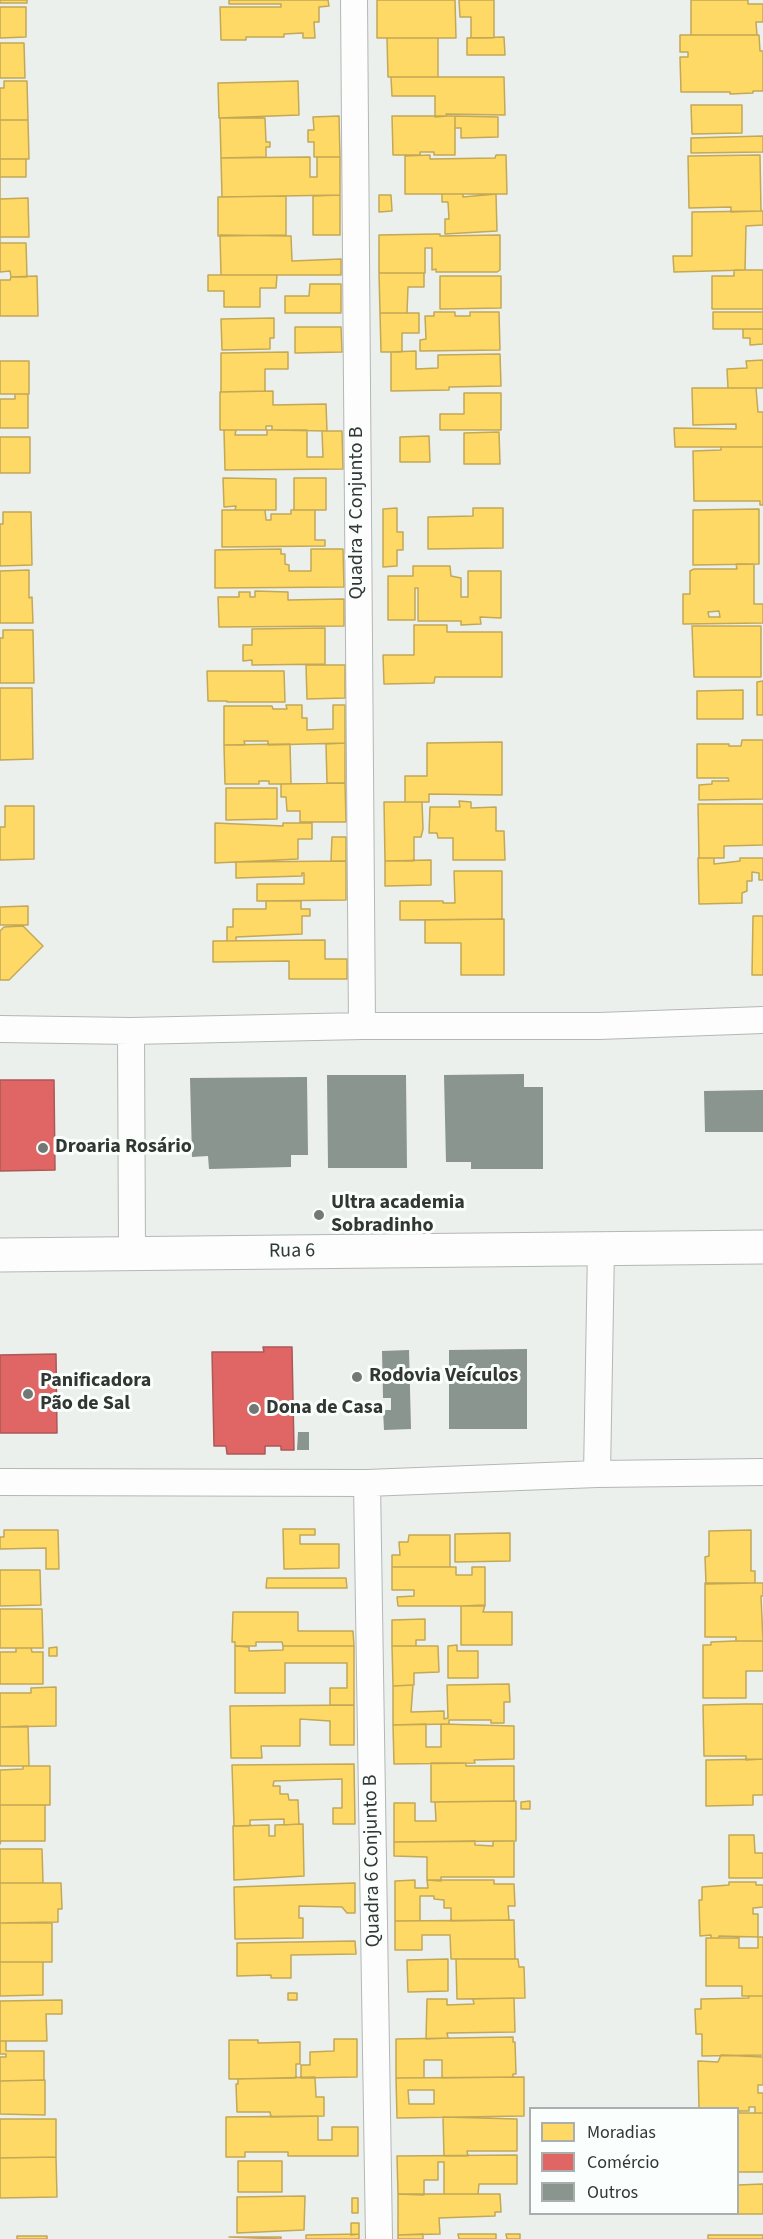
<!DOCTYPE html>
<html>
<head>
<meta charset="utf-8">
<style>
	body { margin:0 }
	#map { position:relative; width:763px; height:2239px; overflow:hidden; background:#ebf0ed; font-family:"Source Sans 3",sans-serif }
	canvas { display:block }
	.legend { position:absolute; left:529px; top:2107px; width:210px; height:108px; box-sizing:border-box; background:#fafefc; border:2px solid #aaaeac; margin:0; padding:8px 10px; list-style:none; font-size:18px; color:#323734 }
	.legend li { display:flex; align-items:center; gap:12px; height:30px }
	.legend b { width:30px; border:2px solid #aaaeac }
</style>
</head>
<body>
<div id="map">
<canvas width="763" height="2239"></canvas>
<ul class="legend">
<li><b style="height:16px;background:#ffd966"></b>Moradias</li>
<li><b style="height:16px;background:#e06666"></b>Comércio</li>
<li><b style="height:16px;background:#8a958f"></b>Outros</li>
</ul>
</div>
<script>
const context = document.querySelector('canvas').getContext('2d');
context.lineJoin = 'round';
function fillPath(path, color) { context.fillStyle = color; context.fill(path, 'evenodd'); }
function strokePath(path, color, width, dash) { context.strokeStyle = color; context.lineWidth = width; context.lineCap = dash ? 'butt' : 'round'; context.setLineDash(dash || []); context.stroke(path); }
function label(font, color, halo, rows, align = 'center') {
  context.font = font + ' "Source Sans 3",sans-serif'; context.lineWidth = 6; context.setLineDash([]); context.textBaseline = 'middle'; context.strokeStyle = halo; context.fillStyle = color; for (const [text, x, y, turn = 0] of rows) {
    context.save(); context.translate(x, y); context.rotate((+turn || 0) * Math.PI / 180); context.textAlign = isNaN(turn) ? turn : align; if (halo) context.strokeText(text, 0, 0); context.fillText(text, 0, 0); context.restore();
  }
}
const homes = new Path2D(`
	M0 0H27V3H0Z
	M229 0H328L329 6 319 7V22H314L315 38H303V33L284 34V37H246V40H221L220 7H281V4H229Z
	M377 0H455L456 38H377Z
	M459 0H494V38H471V17H460Z
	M691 0H748V4H763V22H756L757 35H691Z
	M0 7H26V37L0 38Z
	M680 35H759L760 51H763V91H753V93L730 94V92H681L680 57H688V52H680Z
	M504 37 505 55H467V38Z
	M387 38H438V77H388Z
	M0 43H24L25 78H0Z
	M391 77H504L505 115 446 114 447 116 435 117V96H392Z
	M4 81H27L28 120H0V88H4Z
	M298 81 299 115 219 118 218 83Z
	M691 105H742V133L692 134Z
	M339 116 340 157H314V142H308V130H314L313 117Z
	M392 116H455V155H434V152H420V155H393Z
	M455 116 498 117V137L461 138V128H455Z
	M220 118H265L266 142H270V147H266V157L221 158Z
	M0 120H28L29 159H0Z
	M763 136V152L691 153V138Z
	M430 155V159L495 158 496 155H506L507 194H405V156Z
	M760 155 761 211 731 212V207L689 208 688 156Z
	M310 157V177H317V157H340V195L222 197 221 158Z
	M0 159H26V177H0V199Z
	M442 194H463V197L496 194 497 231 445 234V219H449L448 202H442Z
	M340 195V235H313V196Z
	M379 195H391L392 211 379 212Z
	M286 196V235L218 236V197Z
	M28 198 29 237H0V199Z
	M761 211H763V225L746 226 745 270 674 272 673 256H692V212Z
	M436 234H440V236L500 235V270L497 272H436V269L432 270V248H425V273H379V235Z
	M220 235 291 236 292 261 341 259V275H221Z
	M0 237V243H26L27 277H11L10 271 0 272Z
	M734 270H763V329H713V312H763V309H712V276H734Z
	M379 273H424V287H408L407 313H380Z
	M208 275H277L276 288H260V307H224V291H208Z
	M37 276 38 316H0V280H10L11 277Z
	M440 276H501V308L440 309Z
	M310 284H341V313H285V296H309Z
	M434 312H455V316H470V312H499L500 350 420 351V340L426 339 425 316H434Z
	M380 313H419V333H402V352H381Z
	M274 318V338H270V349L222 350 221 319Z
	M295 327H341L342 352 295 353Z
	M743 329H763V344L750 345V338H743Z
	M416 351V369L438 368V355L500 354 501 386 449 387V390L391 391V352Z
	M288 352V369H265V391L221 392V353Z
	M763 360V388H728L727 369 747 368 746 361Z
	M0 361H29V394H0Z
	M692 388H756L758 412H763V447H675L674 428 736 429V424L693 425Z
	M273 391V405L326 404 327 431 272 430V426H266V430H220V392Z
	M464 393H501V430H440V414H464Z
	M15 394H28V428H0V399H15Z
	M224 430H236L235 435H267V430H307V457H323L322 431H342L343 469 225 470Z
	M499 432 500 464H464V433Z
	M429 436 430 462H400V437Z
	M0 437H30V473H0Z
	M721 447H763V505H760V501H694L693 451 721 450Z
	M223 478 276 479V510H235L236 506 224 507Z
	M294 478H326V510H294Z
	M397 508V532H403V550H397V566L383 567V509Z
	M473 508H503V548L428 549V517L473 516Z
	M759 509V564L693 565V510Z
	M222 510H265L266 520H271V514H291V510H315V540H325V546L222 547Z
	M3 512H31L32 565 0 566V524H3Z
	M281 549V554H285V564L289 565V571H311V549H343L344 587 215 588V550Z
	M736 564H754V604H763V623L683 624V594H690V571L694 569H737ZM719 611 720 617H709L708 612Z
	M413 566H450L451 576 461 578V597H468V571H501V618L480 617 481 624 461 625V621H418V588H415V620H388V576H413Z
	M29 570V598L32 597 33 623H0V571Z
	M255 591 288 592V600L344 599V626L219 627 218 597H239V592H250V597H255Z
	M414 625H447V632H502V677H435L434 683 384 684 383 655H414Z
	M692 626H761V677H694Z
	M325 628V664L252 665V660L243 661V645H252V629Z
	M3 630H33L34 683H0V638H3Z
	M306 665H345V698L307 699Z
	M207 671H284L285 702H227V701H208Z
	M763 681V715H757V682Z
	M0 688H32L33 759 0 760Z
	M743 690V719H697V691Z
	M286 705H302V718H307V730L333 729V705H345V743L268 745V741H244L245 745H224V706H272L273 709H287Z
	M742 740H763V799L699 800V785L712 784V781H729L728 778H697V744H729V746H741Z
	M502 742V795L429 794V802H405V776H427V743Z
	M345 743V783H327L326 744Z
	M290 744 291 784H269V781H259V784H225L224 745Z
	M345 783 346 822H300V811H287L286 797H281V784Z
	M226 788H277V819L226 820Z
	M459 801 471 802V808L496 807V831H504L505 860H453V838H438L437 833H429L430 807H460Z
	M384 802H422L423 829 421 837H414V861H385Z
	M698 804H763V845L724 846V858H699Z
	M5 806H34V859L0 860V827H5Z
	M215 823 283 826V823H312V839H298V859L215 863Z
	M332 837H346V861H331Z
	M698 858H714V864L740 861V858H763V880H759V873L752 872V881H747V891L742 893V903L699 904Z
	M431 860V885L385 886V861Z
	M346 861V900L257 901V884H304V873H302V876L236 878V862Z
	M454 871H502V919L400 920V901H443V903H455Z
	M266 901H301V909H310V916H302V934L236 937V941H227V927H233V909H266Z
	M28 906V925H0V907Z
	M753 916H763V975H752Z
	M504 919V975H461V943H425V920Z
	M23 926 43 946 9 980H0V931L4 927Z
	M325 940V959H347V979H289V961L213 962V941Z
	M283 1529H315V1535H300V1544H339V1568L284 1569Z
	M4 1530H58L59 1569H46V1548L0 1549V1537H4Z
	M751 1530V1571H755V1583L706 1584 705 1557 709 1556V1531Z
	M510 1533V1561L455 1562V1534Z
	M409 1535H450V1567H392V1555H400L399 1542H408Z
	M392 1567H456V1575H472V1567H485V1606H398L397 1597 414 1596V1590H392Z
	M0 1570H40L41 1605 0 1606Z
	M267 1578H346L347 1588H266Z
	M705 1583H763V1596H761L763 1641H736V1637H705Z
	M485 1605 483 1612H512V1645H461V1606Z
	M0 1609H42L43 1648H0Z
	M233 1612H298V1631H353L354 1646H283L282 1642H256V1646H235V1642H232Z
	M425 1619V1640H416V1646H392V1620Z
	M734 1641H763V1671H746V1698H703V1645H711V1642Z
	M457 1645V1651H478V1678H448V1646Z
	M235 1646 249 1647V1651L283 1650V1646H354V1705H330V1688H347V1663H285V1693H235Z
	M392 1646H438L439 1672 414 1673V1685L393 1686Z
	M57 1647V1656H49V1648Z
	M16 1648H31L32 1652H43V1684H0V1652H16Z
	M509 1684 510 1702H504V1723H491V1720H449V1724L393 1725V1686L413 1685 411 1712 444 1711V1719L448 1718 447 1685Z
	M56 1687V1726L0 1727V1693H31V1688Z
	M745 1704H763V1759L746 1760V1756H704L703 1705Z
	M354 1705V1745H330V1721L300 1719V1746H261L262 1758H231L230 1706Z
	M426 1724V1747H441V1724L514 1726V1759L474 1760 475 1763 394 1764 393 1725Z
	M28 1726 29 1766H0V1727Z
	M763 1759V1795H753V1805L706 1806V1760Z
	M431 1763H466V1766H514V1801L431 1802Z
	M354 1764 355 1824H333V1808H342V1779L274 1781 273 1786H280V1794H288L289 1800H298L299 1824 284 1825V1819L250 1820V1826H234L232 1765Z
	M23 1766H50V1805H0V1770L23 1769Z
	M516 1801V1841L394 1842V1803H415V1821H436L435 1802Z
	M530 1801V1809H521V1802Z
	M0 1805H45V1841H1L0 1844Z
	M303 1824 304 1876 234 1880 233 1826 269 1825V1836H275V1825Z
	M729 1835H754L755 1853H763V1878H729Z
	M475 1841V1845L493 1846V1841H514V1877H441V1881L427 1880V1857L394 1856V1842Z
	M0 1849H42L43 1883H0Z
	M415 1880V1888H428L427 1880H494V1884H514L515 1906H508L509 1920 451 1921V1908H444V1900L434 1899V1896H420V1921H395V1881Z
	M729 1882H756V1885H763V1907L753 1908V1914H758V1937L719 1936V1938H711V1935L700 1936 699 1900H702V1887L729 1885Z
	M0 1883H61L62 1909H58V1922L0 1923Z
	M355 1883V1913H347L342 1907 299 1906V1918H303V1938L235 1939 234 1887Z
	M514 1920 515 1959H451L450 1935H422V1950H395V1921Z
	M0 1923H52V1962H0Z
	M758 1937H763V1996H742V1986H706V1938H739V1948H758Z
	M355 1941 356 1954 291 1955V1978H271V1975L237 1976V1943Z
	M448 1959V1991L408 1992 407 1960Z
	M456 1959H518L519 1967H524L525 1998 457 1999Z
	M0 1962H43V1995L0 1996Z
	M288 1993H297V2000H288Z
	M748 1996H763V2055L702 2056V2034H696L695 2009H701V1999L749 1998Z
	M514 1998 515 2032 447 2033 448 2038 426 2039 427 1999H447V2005L474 2004 473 1999Z
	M62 2000V2014H46L47 2041H0V2001Z
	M513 2037V2042H515L516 2074H513V2077L442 2078V2060H424V2078H396V2039Z
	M334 2039H357V2077L301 2078V2065H310V2052L334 2051Z
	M229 2040H258V2043L300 2042V2064H296V2078L229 2079Z
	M0 2041H6V2051H44V2080L0 2081V2057H6V2054H0Z
	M721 2055 763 2057V2085H758V2093H763V2113H755V2107H749V2111H739V2113L738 2108H699L698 2061 718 2062Z
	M315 2077 316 2097H324V2116L271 2117 270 2112H237L236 2084H238V2079Z
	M524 2077V2116L397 2118 396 2078ZM408 2090H434V2104H409Z
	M45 2080V2115L0 2114V2081Z
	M738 2113H763V2172H738Z
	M318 2116V2140H332V2127H358V2156H288V2152H245V2157H226V2117Z
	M443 2117 517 2119V2151H467L468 2156H444Z
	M0 2119H56V2157L0 2158Z
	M517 2155V2184H479L478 2194H444V2162H438V2180H424V2195L398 2194 397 2156Z
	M56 2157 57 2197 0 2198V2158Z
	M238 2161H282V2192H238Z
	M763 2184V2214H709H738V2185Z
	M398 2194H500L501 2212H495V2216L439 2218 440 2234 398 2235Z
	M305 2196 304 2230 237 2233V2197Z
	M352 2198H358V2213H352Z
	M351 2223H359V2234L351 2235Z
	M359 2234V2239H306V2235Z
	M423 2234V2239H398V2235Z
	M458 2234H496V2239H459Z
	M506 2234H520V2239H507Z
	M708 2235H763V2239H708Z
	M17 2236H47V2239H17Z
	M229 2237H281V2239Z`);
const shops = new Path2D(`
	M0 1080H54L55 1170 0 1171Z
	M263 1347H292L294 1450H281V1446H265V1454H227L226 1446H214L212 1352H264Z
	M56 1354 57 1433H0V1355Z`);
const building = new Path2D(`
	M524 1074V1087H543V1169H471V1162H446L444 1075Z
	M327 1075H406L407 1168H328Z
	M307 1077 308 1155H291V1167L209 1169 208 1156 192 1157 190 1078Z
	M763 1090V1132H705L704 1091Z
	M527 1349V1429H449V1350Z
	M409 1350 411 1429 384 1430 383 1410H391V1398H383L382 1351Z
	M298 1432H309V1450H297Z`);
const minor = new Path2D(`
	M354 0 362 1026
	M0 1029 131 1031 362 1026H599L763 1020
	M131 1031 132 1253
	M597 1474 601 1249
	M0 1482 367 1483 597 1474 763 1472
	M367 1483 379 2239`);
const tertiary = new Path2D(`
	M0 1255 763 1247`);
const markers = [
	[43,1148,6,"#737875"],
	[319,1215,6,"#737875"],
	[357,1377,6,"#737875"],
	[28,1394,6,"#737875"],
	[254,1409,6,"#737875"]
];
const streetNames = [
	["Quadra 4 Conjunto B",358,513,-90],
	["Rua 6",292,1252,-1],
	["Quadra 6 Conjunto B",373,1861,-91]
];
const poiNames = [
	["Droaria Rosário",55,1148],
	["Ultra academia",331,1204],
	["Sobradinho",331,1227],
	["Rodovia Veículos",369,1377],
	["Panificadora",40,1382],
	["Pão de Sal",40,1405],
	["Dona de Casa",266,1409]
];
fillPath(homes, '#ffd966');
strokePath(homes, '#c2a857', 1.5);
fillPath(shops, '#e06666');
strokePath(shops, '#ac5857', 1.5);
fillPath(building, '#8a958f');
strokePath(minor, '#b3b7b5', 28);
strokePath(tertiary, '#b3b7b5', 35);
strokePath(minor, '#fcfdfc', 26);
strokePath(tertiary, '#fcfdfc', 33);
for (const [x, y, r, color] of markers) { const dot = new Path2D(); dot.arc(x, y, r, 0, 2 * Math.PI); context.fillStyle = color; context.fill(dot); strokePath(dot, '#fafefc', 2); }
label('20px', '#323734', '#fafefc', streetNames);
label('bold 20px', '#323734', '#fafefc', poiNames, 'left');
</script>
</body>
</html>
